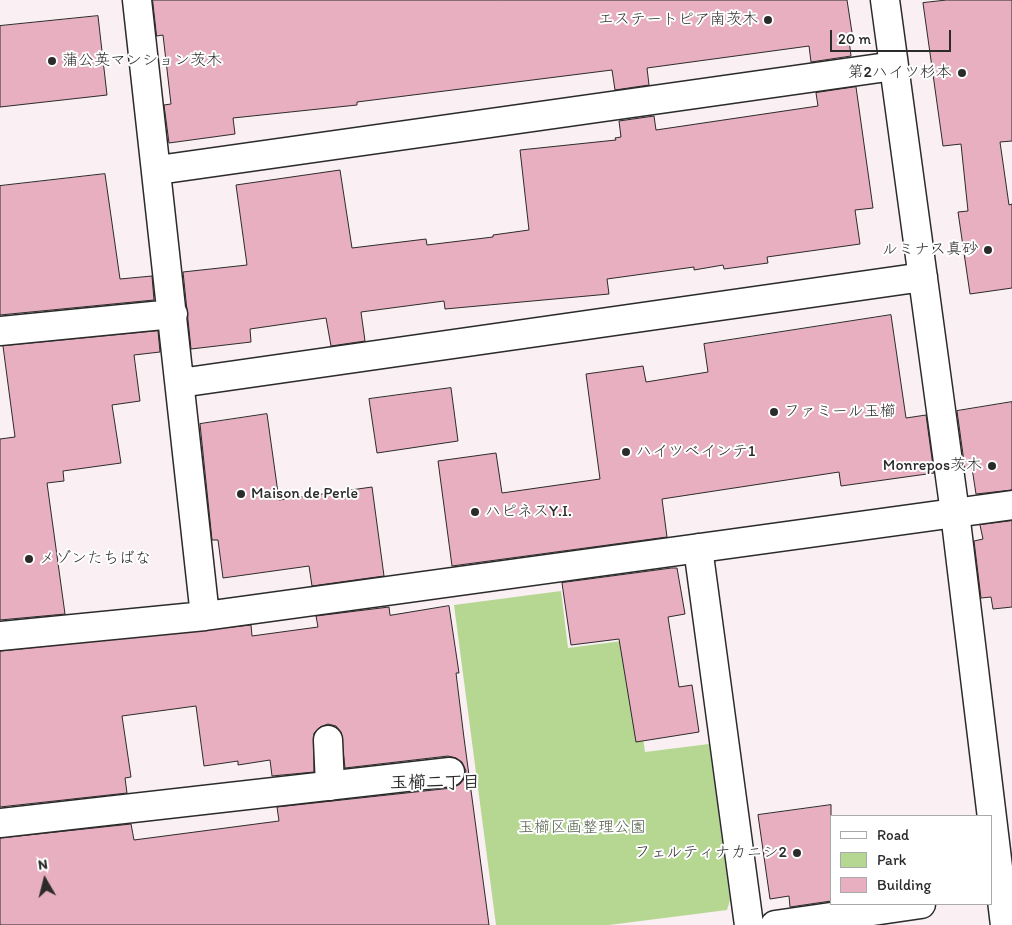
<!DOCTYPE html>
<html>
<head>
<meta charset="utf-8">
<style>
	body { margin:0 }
	#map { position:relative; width:1012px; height:925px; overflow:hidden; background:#faeff2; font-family:Itim,sans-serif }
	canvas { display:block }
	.legend { position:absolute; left:830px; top:815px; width:162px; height:90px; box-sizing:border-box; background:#fff; border:1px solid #aaa; margin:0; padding:6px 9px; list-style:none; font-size:15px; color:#2b2b2b }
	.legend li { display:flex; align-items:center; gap:10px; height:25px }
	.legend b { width:25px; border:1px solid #aaa }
	.north { position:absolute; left:20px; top:855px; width:50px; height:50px; -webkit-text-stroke:4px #fff; paint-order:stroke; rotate:352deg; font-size:14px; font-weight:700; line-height:20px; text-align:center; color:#2b2b2b }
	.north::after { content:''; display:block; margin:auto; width:18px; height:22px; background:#2b2b2b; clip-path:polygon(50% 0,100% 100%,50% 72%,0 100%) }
	.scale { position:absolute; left:830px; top:30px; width:121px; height:22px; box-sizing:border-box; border:2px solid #2b2b2b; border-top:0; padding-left:6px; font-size:15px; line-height:18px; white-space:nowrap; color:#2b2b2b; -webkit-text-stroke:4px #fff; paint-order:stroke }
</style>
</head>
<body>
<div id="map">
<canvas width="1012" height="925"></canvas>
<ul class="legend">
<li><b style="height:6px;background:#fff"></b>Road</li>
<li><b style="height:14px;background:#b5d791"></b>Park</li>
<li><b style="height:14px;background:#e8afc0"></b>Building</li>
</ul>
<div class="north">N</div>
<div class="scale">20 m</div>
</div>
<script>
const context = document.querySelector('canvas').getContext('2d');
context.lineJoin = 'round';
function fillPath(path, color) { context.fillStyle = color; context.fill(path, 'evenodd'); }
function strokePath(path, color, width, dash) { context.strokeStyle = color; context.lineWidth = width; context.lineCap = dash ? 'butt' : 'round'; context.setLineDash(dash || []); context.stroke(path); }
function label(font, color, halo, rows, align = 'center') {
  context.font = font + ' Itim,"Klee One",sans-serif'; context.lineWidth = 4; context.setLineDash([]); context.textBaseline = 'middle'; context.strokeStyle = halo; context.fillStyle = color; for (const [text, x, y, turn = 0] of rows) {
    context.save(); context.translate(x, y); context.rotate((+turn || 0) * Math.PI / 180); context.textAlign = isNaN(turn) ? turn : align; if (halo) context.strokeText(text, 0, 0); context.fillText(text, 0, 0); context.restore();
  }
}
const green = new Path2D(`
	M561 591 568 648 630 640 645 752 709 744 730 900 727 910 609 925H496L454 605Z`);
const building = new Path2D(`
	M153 0H847L853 39 849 40 851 56 811 62 809 46 647 68 649 85 615 90 612 70 357 102V105L233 118 235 134 169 143 164 105 171 104 163 35 157 36Z
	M947 0H1012V141L1000 142 1009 205 1012 204V288L970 294 958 212 968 211 961 144 943 146 923 3Z
	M98 16 107 95 0 107V26Z
	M856 87 873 208 855 210 860 244 767 257 768 263 724 269 723 265 694 270V267L607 279 609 294 445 309 444 301 361 312 365 341 331 346 326 318 250 329 251 342 191 349 183 272 247 265 236 185 340 170 352 248 426 239 427 245 493 237V235L529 230 520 150 616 140 615 138 621 137 619 121 654 116 656 130 818 106 816 93Z
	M105 174 120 279 152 276 154 300 0 315V186Z
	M891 315 906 418 926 415 934 473 841 486 839 472 662 499 667 537 452 566 438 461 496 453 502 493 600 479 586 374 643 366 646 382 708 372 704 344Z
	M158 331 160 352 134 355 140 401 112 405 121 463 63 471 64 481 47 483 65 614 0 620V439L15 437 3 346Z
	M451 388 458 441 377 453 369 399Z
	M1012 402V490L976 494 972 468 965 469 957 411Z
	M267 414 279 500 372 487 384 576 312 586 309 566 223 578 218 540H212L200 424Z
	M1012 521V607L993 609 991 597 981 598 974 541 983 539 980 525Z
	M672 568H677L685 614 668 617 679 687 692 685 699 732 636 742 619 639 571 645 562 583Z
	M449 606 459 673H456L464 738 489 925H0V838L131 824 134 840 279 821 277 807 452 788 460 784 464 779 466 771 462 762 456 758 448 756 345 768 341 732 336 726 328 724 320 727 314 733V772L272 776 270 760 238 765V761L204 766 196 706 122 716 131 777 125 778 127 793 0 807V651L251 625 252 636 318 627 316 616 389 607 390 615Z
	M831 805V901L790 907 789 896 770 899 758 815Z`);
const minor = new Path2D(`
	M137 0 205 616
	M885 0 955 513 1005 925
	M158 170 894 66
	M0 331 173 314
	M180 383 923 277
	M698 548 749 925
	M0 636 205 616 1012 505
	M328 740 330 786
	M0 823 450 772
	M775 925 921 904`);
const markers = [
	[768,20,5,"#2b2b2b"],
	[52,61,5,"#2b2b2b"],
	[962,73,5,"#2b2b2b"],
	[988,250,5,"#2b2b2b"],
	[774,412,5,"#2b2b2b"],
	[626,452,5,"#2b2b2b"],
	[992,466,5,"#2b2b2b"],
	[241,494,5,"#2b2b2b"],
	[475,512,5,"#2b2b2b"],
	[29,559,5,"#2b2b2b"],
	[797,853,5,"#2b2b2b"]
];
const poiNames = [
	["エステートピア南茨木",758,20,"right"],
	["蒲公英マンション茨木",62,61],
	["第2ハイツ杉本",952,73,"right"],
	["ルミナス真砂",978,250,"right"],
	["ファミール玉櫛",784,412],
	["ハイツベインテ1",636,452],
	["Monrepos茨木",982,466,"right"],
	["Maison de Perle",251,494],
	["ハピネスY.I.",485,512],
	["メゾンたちばな",39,559],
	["フェルティナカニシ2",787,853,"right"]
];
const parkNames = [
	["玉櫛区画整理公園",582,828]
];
const neighbourhoodNames = [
	["玉櫛二丁目",435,783]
];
fillPath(green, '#b5d791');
fillPath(building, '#e8afc0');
strokePath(building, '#2b2b2b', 1);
strokePath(minor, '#2b2b2b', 31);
strokePath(minor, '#fff', 28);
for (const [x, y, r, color] of markers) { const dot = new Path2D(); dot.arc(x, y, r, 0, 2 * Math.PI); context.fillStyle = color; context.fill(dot); strokePath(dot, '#fff', 2); }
label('16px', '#2b2b2b', '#fff', poiNames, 'left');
label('16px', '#545f4a', '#fff', parkNames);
label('bold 18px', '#2b2b2b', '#fff', neighbourhoodNames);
</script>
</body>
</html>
